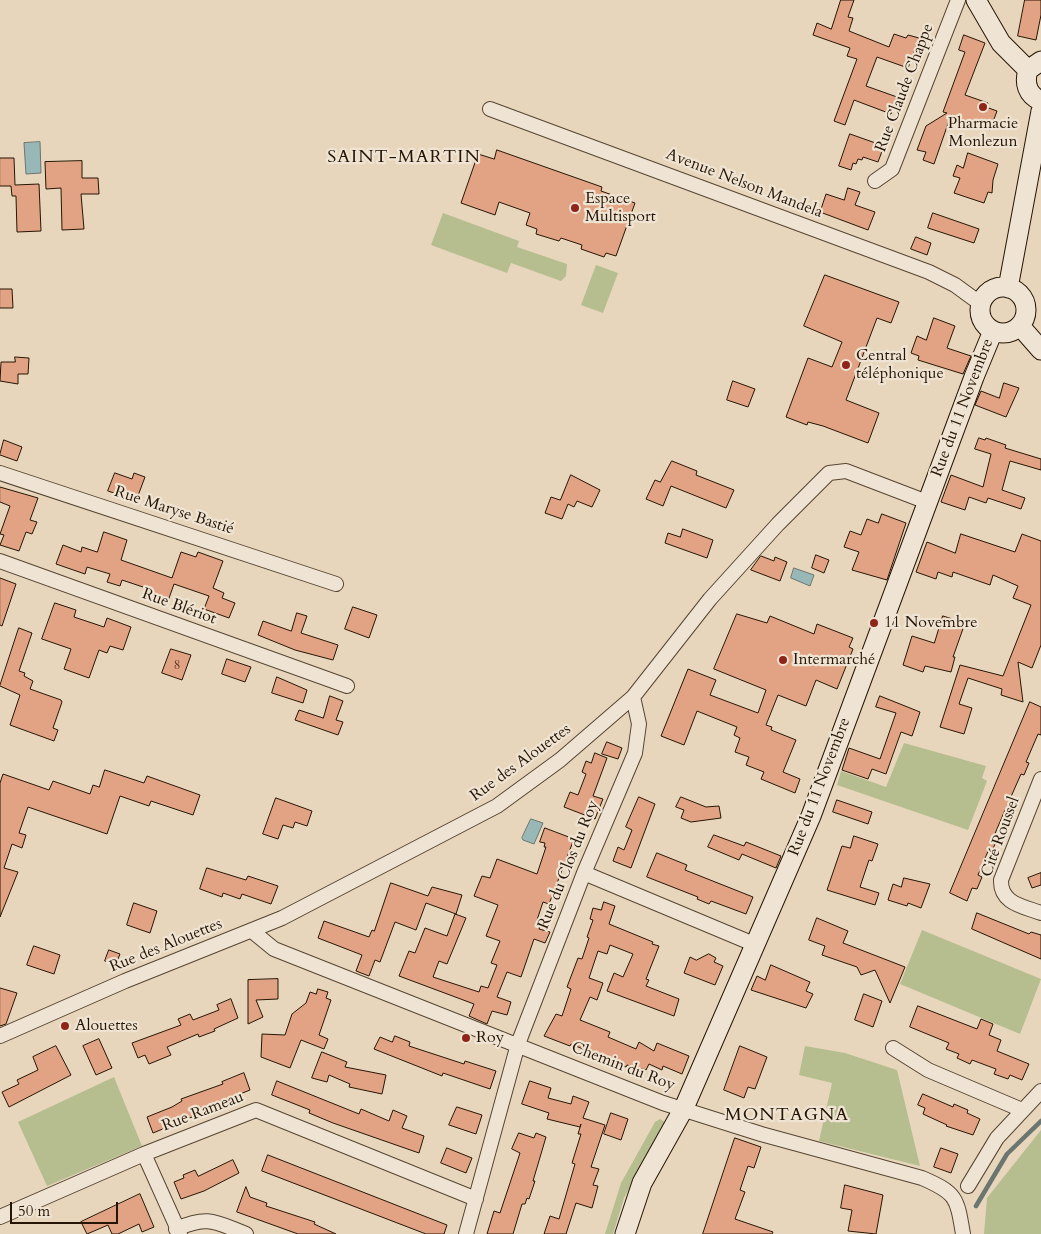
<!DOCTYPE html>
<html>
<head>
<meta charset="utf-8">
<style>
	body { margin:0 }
	#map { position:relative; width:1041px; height:1234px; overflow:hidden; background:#e7d6bb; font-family:Cardo,serif }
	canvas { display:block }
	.scale { position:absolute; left:10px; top:1202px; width:108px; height:22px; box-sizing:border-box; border:2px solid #261504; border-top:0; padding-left:6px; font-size:15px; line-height:18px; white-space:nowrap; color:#261504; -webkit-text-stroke:4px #efe4d3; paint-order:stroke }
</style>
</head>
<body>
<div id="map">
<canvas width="1041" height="1234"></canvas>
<div class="scale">50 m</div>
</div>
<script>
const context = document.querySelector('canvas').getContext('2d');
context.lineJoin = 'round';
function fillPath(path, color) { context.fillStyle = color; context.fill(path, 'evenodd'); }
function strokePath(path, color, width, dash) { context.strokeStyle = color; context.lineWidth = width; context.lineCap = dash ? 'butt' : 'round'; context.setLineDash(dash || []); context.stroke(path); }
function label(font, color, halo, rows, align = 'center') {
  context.font = font + ' Cardo,serif'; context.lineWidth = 4.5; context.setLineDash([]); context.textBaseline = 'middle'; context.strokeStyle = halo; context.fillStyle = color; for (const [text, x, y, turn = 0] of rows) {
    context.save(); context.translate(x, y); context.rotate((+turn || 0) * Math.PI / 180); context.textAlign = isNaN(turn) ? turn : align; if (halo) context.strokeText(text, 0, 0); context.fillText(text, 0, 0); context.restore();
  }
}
const green = new Path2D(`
	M443 213 519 241 517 247 567 264 566 276 561 281 511 263 507 273 431 245Z
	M596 265 618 273 603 313 581 305Z
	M904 743 986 766 982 778 987 781 968 830 837 785 841 771 886 787Z
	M922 930 1041 979 1020 1034 900 984Z
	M805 1046 845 1053 897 1070 920 1166 819 1141 832 1083 799 1075Z
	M114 1077 142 1146 47 1186 18 1122Z
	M660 1119 665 1122 663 1128 624 1198 613 1234H605L621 1183 655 1122Z
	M1041 1130V1234H984L987 1198Z`);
const water = new Path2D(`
	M40 142 41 173 26 174 24 143Z
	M794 568 814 575 810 586 791 578Z
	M531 819 543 823 534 844 523 840 522 838Z`);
const stream = new Path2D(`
	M976 1206 1007 1154 1041 1121`);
const building = new Path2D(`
	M841 0H854L848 17 853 18 849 31 889 47 894 34 906 38 908 35 919 38 908 68 877 57 866 86 897 97 891 114 854 100 845 125 834 121 857 59 847 56 850 48 813 35 817 23 831 29Z
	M1025 0H1041V15L1036 40 1018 36Z
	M964 35 985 43 965 95 988 103 986 107 997 111 990 130 951 115 934 164 923 160 926 152 917 150 926 126 947 113 943 112 965 52 959 50Z
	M850 134 884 146 878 162 863 157 862 160 858 159 856 164 853 163 851 170 839 166Z
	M497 150 602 187 601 191 635 203 616 256 606 253 604 257 581 249 582 245 561 238 559 241 536 234 537 229 526 225 530 213 499 202 495 215 461 203 478 154 494 159Z
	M968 153 998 164 993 180 992 193 988 192 984 203 954 193 960 178 953 176 957 165 963 168Z
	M0 158H14L15 185 39 184 41 231 17 232 16 196H12L11 186H0Z
	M82 161V178H98L99 194H81L84 229 62 230 61 188 46 189 45 162Z
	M848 188 860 192 855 205 875 212 868 230 820 212 826 194 844 200Z
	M933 213 979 229 974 243 928 228Z
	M916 237 931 243 927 255 911 249Z
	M825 275 899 302 891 323 877 318 846 400 879 413 868 443 823 426 808 422 807 425 786 417 808 358 832 367 842 342 804 326Z
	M0 289H12L13 308H0Z
	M934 318 955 326 947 348 971 356 963 374 918 360 919 356 911 353 917 336 926 340Z
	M15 357 29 358 28 374H18V384L0 381 1 362H15Z
	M733 381 755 389 748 407 727 400Z
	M1004 383 1019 388 1006 417 975 405 981 391 999 398Z
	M979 438 985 440 986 438 1006 445 1005 448 1041 459V470L1010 461 1002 490 1025 498 1021 509 988 498 986 503 969 497 965 510 941 502 951 475 983 487 991 454 975 449Z
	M4 440 22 447 17 461 0 455Z
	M672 461 697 471 696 475 734 490 726 508 671 486 663 506 646 499 655 480 660 482Z
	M115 473 132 479 134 473 145 477 136 501 108 491Z
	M571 475 600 490 592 507 577 501 574 507 568 504 562 519 545 513 551 497 560 500Z
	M0 487 38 498 30 520 37 522 32 534 26 532 19 551 0 545 4 535 0 534 10 506 0 502Z
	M882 514 906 523 887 580 852 570 859 552 844 547 850 531 861 535 867 519 878 523Z
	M683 529 713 540 707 558 665 543 668 533 680 537Z
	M104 532 127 540 121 560 172 578 181 552 196 557 198 552 223 561 213 588 224 593 222 598 235 603 229 618 204 609 209 596 174 584 168 601 148 593 149 589 122 580 120 586 107 582 110 574 87 567 85 574 56 564 63 545 81 552 82 547 97 552Z
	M961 534 1015 552 1022 534 1041 541V645L1032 668 1018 662 1023 702 1001 695 1002 689 968 678 959 704 972 708 964 734 940 727 960 665 1003 676 1031 605 1013 598 1018 586 993 575 990 585 953 572 952 577 938 572 936 579 916 572 927 542 955 553Z
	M816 555 829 560 824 573 812 568Z
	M761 556 774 561 775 557 787 562 780 581 751 570Z
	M0 578 16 584 2 626 0 625Z
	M55 603 76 610 74 617 104 627 107 618 131 627 123 650 110 646 107 653 99 650 89 678 64 669 71 649 42 639Z
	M353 607 377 615 369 638 345 629Z
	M297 613 307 616 301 633 338 645 333 660 295 650 258 635 263 621 291 631Z
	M737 614 767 623 770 616 814 634 817 624 853 638 849 647 853 649 837 689 816 680 806 706 778 695 766 725 772 727 771 730 796 740 783 772 800 779 795 793 761 779 764 772 746 765 749 757 735 752 740 738 734 735 737 727 697 711 684 745 661 736 688 669 716 680 710 695 758 713 766 690 714 669Z
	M943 616 965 623 953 657H955L951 672 925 666 923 672 903 665 912 636 934 643Z
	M19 628 32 633 19 671 25 673 24 676 33 681 30 689 61 700 62 702 53 728 58 730 54 741 10 725 20 695 0 686Z
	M171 649 191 655 182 680 162 673Z
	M227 659 251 667 245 682 222 674Z
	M277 677 307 690 303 703 272 693Z
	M330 696 343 701 336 720 343 722 338 735 295 720 299 710 323 718Z
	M880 696 920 712 912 736 901 732 886 774 872 769 868 779 842 770 849 748 880 759 896 713 876 707Z
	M1030 702 1041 707V735L1038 734 1026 762 1029 763 1024 775 1021 774 1010 799 1013 800 1008 812 1005 810 994 836 998 837 992 851 989 849 978 875 982 877 977 889 972 888 967 901 950 893Z
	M607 742 622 748 618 759 602 754Z
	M595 753 607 758 593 796 603 799 595 819 564 807 570 792 578 795 586 774 582 772 586 761 591 763Z
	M105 770 144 783 147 776 200 795 193 815 151 801 149 806 120 796 107 834 28 807 19 833 26 835 22 848 12 844 4 868 18 872 0 917V783L3 774 49 790 53 781 90 794 93 785 99 787Z
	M639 797 655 804 631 868 613 861 618 847 624 850 632 830 626 827Z
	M681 797 706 807 719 806 721 818 691 822 681 818 684 810 676 807Z
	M276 798 312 811 307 826 295 822 293 828 283 825 278 839 263 834Z
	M837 800 872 812 868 824 833 812Z
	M545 828 574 839 549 904 543 902 536 923 541 925 539 929 550 932 545 943 534 939 521 977 507 972 497 997 511 1002 507 1015 492 1011 487 1024 469 1016 474 1004 399 976 409 951 415 953 425 928 447 936 455 914 466 918 447 964 439 961 433 977 479 992 481 986 488 988 497 965 491 963 500 941 486 936 498 905 474 896 482 876 490 878 497 859 537 874 546 847H544L545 843 540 842Z
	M714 835 744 846 746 842 781 856 776 868 742 854 739 860 708 847Z
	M854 836 878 844 872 861 869 860 860 887 879 893 875 905 827 890 842 846 850 848Z
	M657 853 687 865 685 870 753 897 746 914 711 901 709 904 697 899 698 897 647 877Z
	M207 868 246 880 248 876 278 886 271 904 242 894 240 899 223 893 222 897 200 889Z
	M1041 873V885L1032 888 1028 878Z
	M904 878 930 884 921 908 908 903 907 906 888 900 893 884 901 887Z
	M391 883 428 896 432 887 462 895 456 914 426 903 416 930 395 922 380 962 375 960 369 976 356 971 362 955 318 938 324 921 369 937 372 930 374 931Z
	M604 902 615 906 609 924 653 942 652 944 659 946 646 979 649 980 646 986 679 999 674 1016 607 991 614 973 623 977 633 954 610 945 607 954 598 951 589 978 603 983 597 1000 590 997 580 1020 610 1032 608 1037 636 1049 639 1042 654 1051 657 1043 689 1056 682 1074 663 1066 662 1070 649 1064 646 1070 627 1065 626 1067 571 1044 570 1046 544 1036 556 1014 562 1016 571 989 567 987 578 958 582 959 589 938 587 937 593 920 590 919 593 908 601 910Z
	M134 903 157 911 150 933 127 925Z
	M977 913 1029 934 1031 932 1041 935V959L972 929Z
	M817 918 848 931 843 943 905 967 890 1003 875 970 861 975 857 967 822 955 825 946 809 940Z
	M34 946 60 955 54 974 27 965Z
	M109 950 120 954 116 964 105 961Z
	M709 954 716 958 714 962 723 966 715 985 684 973 690 957 696 960Z
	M771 965 810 982 806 991 813 994 806 1008 751 990 757 976 765 980Z
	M278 979V999L256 1000 263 1017 248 1024V980Z
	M0 988 17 993 6 1024 0 1026Z
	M318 989 328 992 326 998 331 1000 319 1035 328 1039 324 1049 301 1040 290 1068 261 1057 262 1034 285 1035 292 1014 306 1003 310 992 316 994Z
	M864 994 882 1001 873 1027 855 1020Z
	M231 999 238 1018 214 1029 215 1031 199 1037 198 1034 167 1047 171 1055 149 1064 145 1055 138 1058 132 1043 181 1025 178 1019 190 1014 193 1020 219 1010 217 1005Z
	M918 1006 977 1029 981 1019 993 1024 989 1035 1001 1040 997 1051 1029 1064 1022 1080 1010 1075 1008 1079 994 1074 996 1069 972 1060 970 1064 957 1058 959 1054 946 1049 949 1043 910 1027Z
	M395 1036 410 1042 409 1046 464 1064 465 1061 496 1071 490 1089 443 1073 442 1076 374 1049 380 1037 392 1042Z
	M99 1039 112 1068 96 1075 83 1046Z
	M56 1046 71 1075 9 1107 2 1092 19 1084 17 1080 38 1070 33 1057Z
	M740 1046 767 1057 755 1089 748 1087 744 1098 724 1090Z
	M322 1052 347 1062 345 1067 386 1075 382 1094 349 1087 350 1084 329 1075 327 1082 312 1078Z
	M244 1073 250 1090 213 1105 214 1108 153 1133 147 1117 172 1107 182 1101 181 1099 223 1084 222 1082Z
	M277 1081 359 1114 361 1109 389 1121 393 1110 407 1116 402 1128 424 1136 419 1153 333 1123 309 1113 310 1110 272 1095Z
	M530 1081 551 1088 548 1098 571 1104 573 1096 589 1102 583 1118 605 1125 591 1167 599 1169 593 1185 598 1186 592 1208 576 1203 566 1234H544L550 1216 559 1219 575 1164 572 1163 581 1134H578L581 1124 580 1127 547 1119 549 1113 522 1104Z
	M923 1094 953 1107 954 1104 968 1110 967 1113 980 1119 973 1135 946 1126 947 1125 923 1114 925 1108 918 1105Z
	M457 1107 482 1115 476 1134 449 1125Z
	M611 1113 628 1119 621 1140 604 1134Z
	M519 1133 534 1138 536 1133 546 1137 533 1181H535L529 1199 527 1198 525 1204H522L513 1234H487L494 1211 500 1213 520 1153 512 1149Z
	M735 1138 761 1147 754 1168 748 1166 740 1190 745 1192 735 1219 773 1232 772 1234H703Z
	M447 1148 472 1158 466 1173 441 1163Z
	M941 1148 958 1154 951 1173 934 1167Z
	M268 1155 447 1225 444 1234H426L262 1171Z
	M233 1160 239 1173 204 1191 181 1199 174 1182 184 1178 183 1175 195 1170 198 1176Z
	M845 1185 883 1195 876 1234 848 1231 852 1210 841 1208Z
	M246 1187 250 1197 267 1203 266 1206 315 1222 314 1224 336 1234H298L237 1212Z
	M140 1194 154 1227 142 1232 139 1224 118 1234H112L108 1225 87 1234 81 1222Z`);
const street = new Path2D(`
	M490 109 929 272 955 285 981 304
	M875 181 892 169 958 0
	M0 473 336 584
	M0 561 347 686
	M1041 779 1001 880C1000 903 1022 906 1041 913
	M584 873 756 945
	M252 931 274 949 663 1103 761 1134 922 1178C957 1193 957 1198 963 1234
	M0 1036 125 981 282 918 497 806 560 760 633 697 710 599 778 524 829 473 846 471 927 502
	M893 1048 928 1070 1022 1110
	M144 1154 180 1234
	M968 1186 997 1138 1041 1091
	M0 1217 144 1154 256 1110 476 1199
	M176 1229C209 1215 215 1222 246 1234
	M466 1234 518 1044 584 873 635 753 639 724 633 697`);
const secondary = new Path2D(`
	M976 0 1001 43 1028 70
	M1041 61 1028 70C1024 83 1027 95 1041 101
	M980 310a23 23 0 1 1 46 0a23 23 0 1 1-46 0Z
	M1008 288 1041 111
	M1020 326 1041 350
	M625 1234 642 1183 684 1108 811 816 974 377 993 331`);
const markers = [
	[983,107,5,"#8f2418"],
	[575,208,5,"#8f2418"],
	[846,365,5,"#8f2418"],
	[874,623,5,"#8f2418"],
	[783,660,5,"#8f2418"],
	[65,1026,5,"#8f2418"],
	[466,1038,5,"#8f2418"]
];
const numberNames = [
	["8",177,666]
];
const streetNames = [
	["Rue Claude Chappe",905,88,-69],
	["Avenue Nelson Mandela",744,184,21],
	["Rue du 11 Novembre",963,408,-69],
	["Rue Maryse Bastié",174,511,18],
	["Rue Blériot",179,607,20],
	["Rue des Alouettes",521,763,-36],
	["Rue du 11 Novembre",820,787,-69],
	["Cité Roussel",1001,837,-70],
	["Rue du Clos du Roy",569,865,-68],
	["Rue des Alouettes",166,946,-22],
	["Chemin du Roy",623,1067,21],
	["Rue Rameau",203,1112,-21]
];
const poiNames = [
	["Pharmacie",983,124,"center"],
	["Monlezun",983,142,"center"],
	["Espace",585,199],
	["Multisport",585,217],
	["Central",856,356],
	["téléphonique",856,374],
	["11 Novembre",884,623],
	["Intermarché",793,660],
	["Alouettes",75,1026],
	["Roy",476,1038]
];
const neighbourhoodNames = [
	["SAINT-MARTIN",404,158],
	["MONTAGNA",787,1116]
];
fillPath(green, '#b6be90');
fillPath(water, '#98b7b7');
strokePath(water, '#6a766f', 1);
strokePath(stream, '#6a766f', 4.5);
fillPath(building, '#e1a383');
strokePath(building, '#261504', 1);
strokePath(street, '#564532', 16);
strokePath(secondary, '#261504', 21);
strokePath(street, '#efe4d3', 14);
strokePath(secondary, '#efe4d3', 19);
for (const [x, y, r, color] of markers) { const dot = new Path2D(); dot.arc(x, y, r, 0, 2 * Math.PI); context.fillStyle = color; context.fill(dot); strokePath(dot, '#efe4d3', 2); }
label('14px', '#553824', null, numberNames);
label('16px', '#261504', '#efe4d3', streetNames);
label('16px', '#261504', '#efe4d3', poiNames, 'left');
context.letterSpacing = '1px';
label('18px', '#261504', '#efe4d3', neighbourhoodNames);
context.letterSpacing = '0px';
</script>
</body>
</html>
